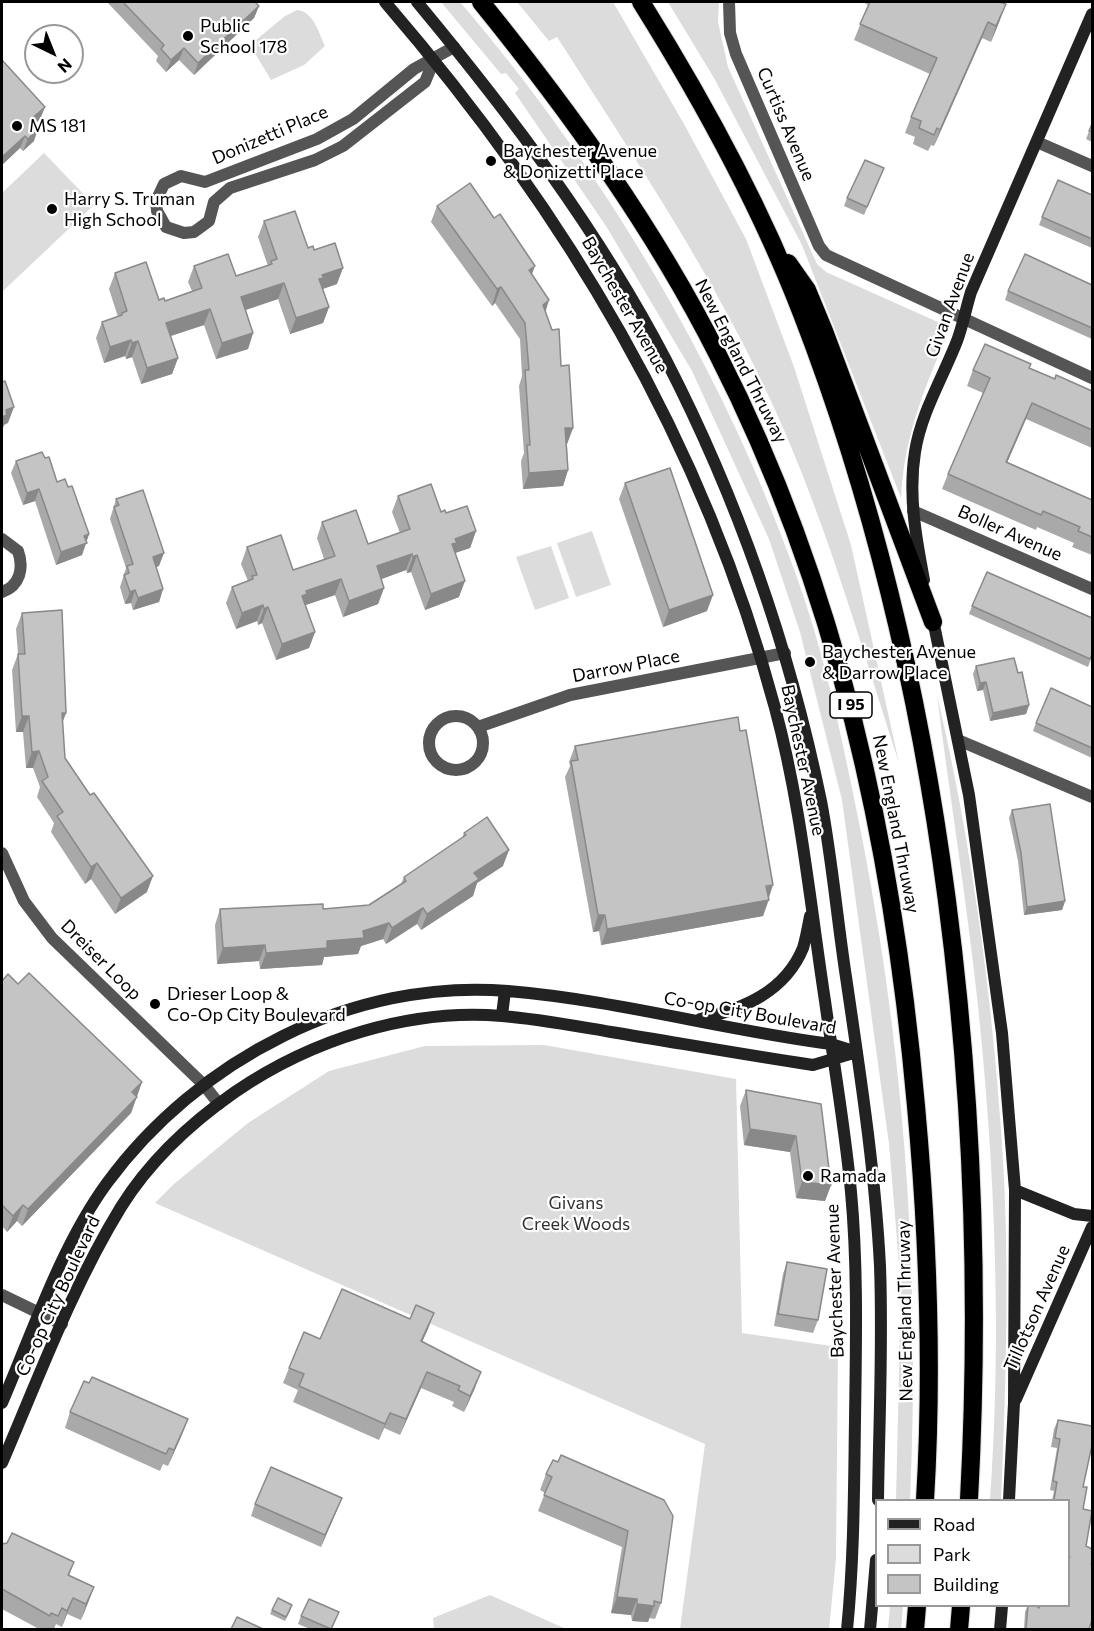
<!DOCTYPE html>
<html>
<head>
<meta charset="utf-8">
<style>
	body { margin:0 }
	#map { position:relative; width:1094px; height:1631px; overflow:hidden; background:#fff; font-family:Commissioner,sans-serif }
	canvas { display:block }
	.frame { position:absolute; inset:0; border:3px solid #000; pointer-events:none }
	.legend { position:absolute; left:875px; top:1499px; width:195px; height:108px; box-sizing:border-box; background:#fff; border:2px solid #999; margin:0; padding:8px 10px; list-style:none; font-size:18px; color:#000 }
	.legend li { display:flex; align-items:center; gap:12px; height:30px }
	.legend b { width:30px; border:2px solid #999 }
	.north { position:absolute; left:24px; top:24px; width:60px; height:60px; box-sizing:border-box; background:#fff; border:2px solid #999; border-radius:50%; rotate:137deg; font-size:16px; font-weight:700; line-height:24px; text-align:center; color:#000 }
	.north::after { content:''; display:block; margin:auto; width:21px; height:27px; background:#000; clip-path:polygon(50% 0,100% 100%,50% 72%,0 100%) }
</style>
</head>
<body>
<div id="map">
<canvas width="1094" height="1631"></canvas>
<div class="frame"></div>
<ul class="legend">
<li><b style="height:8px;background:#222"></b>Road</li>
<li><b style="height:16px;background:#dcdcdc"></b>Park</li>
<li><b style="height:16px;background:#c4c4c4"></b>Building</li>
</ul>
<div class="north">N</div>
</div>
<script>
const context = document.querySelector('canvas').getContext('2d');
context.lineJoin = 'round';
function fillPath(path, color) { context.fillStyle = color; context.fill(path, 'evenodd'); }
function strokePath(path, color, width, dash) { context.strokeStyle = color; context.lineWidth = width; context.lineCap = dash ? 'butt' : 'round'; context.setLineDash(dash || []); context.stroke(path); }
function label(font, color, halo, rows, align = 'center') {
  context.font = font + ' Commissioner,sans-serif'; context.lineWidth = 4.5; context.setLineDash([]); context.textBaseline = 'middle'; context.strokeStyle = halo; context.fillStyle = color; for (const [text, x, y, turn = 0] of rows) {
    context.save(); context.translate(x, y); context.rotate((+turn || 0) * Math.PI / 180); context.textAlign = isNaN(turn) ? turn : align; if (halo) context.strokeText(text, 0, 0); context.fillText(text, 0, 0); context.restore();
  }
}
const green = new Path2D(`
	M441 2H460C601 167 720 364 794 569 822 645 839 724 855 803 903 1032 921 1266 910 1500H896L901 1288 889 1144 842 800 800 632 769 539 692 371 606 226 515 93 519 89 506 73 501 74Z
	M517 2H613L684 124 746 239 794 367 851 545 899 763C861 645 827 525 776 412 717 280 635 159 557 37L549 41Z
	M668 2H719L718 22 728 67 817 264 826 272 940 323 946 338C923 391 904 439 901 498L802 245 714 78Z
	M297 10C313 11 319 33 325 46L304 65 271 80 250 45 285 16Z
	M44 153 94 205 2 292V193Z
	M592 531 611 585 576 597 557 543Z
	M551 546 569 598 535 610 516 557Z
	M937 695C971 839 992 995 1002 1143 1010 1262 1006 1382 1001 1500H990C1002 1337 995 1169 978 1006 967 902 950 799 937 695Z
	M544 1045 736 1079 742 1333 838 1347 836 1559 829 1629H680L705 1444 155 1203 174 1184 248 1123 329 1071 425 1046Z
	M490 1595 566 1629H434L433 1618Z
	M890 1606H903L901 1629H888Z`);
const street = new Path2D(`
	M729 2 730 33 736 54 819 246 826 255 1092 378
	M434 60 425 82 343 146 315 160 230 188 214 202 209 221 194 232 184 233 166 227 157 211 156 201 164 184 181 176 205 182 317 139 353 119 414 69 454 47
	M1037 142 1092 166
	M913 511 1092 589
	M2 539 18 551C24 568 20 586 2 592
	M429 743a27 27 0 1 1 54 0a27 27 0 1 1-54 0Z
	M478 727 570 695 785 653
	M958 740 1092 797
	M2 853 24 901 52 938 204 1085 219 1104
	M2 1295 62 1324`);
const secondary = new Path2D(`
	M385 2C565 211 703 439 775 708 801 804 810 903 825 1001 834 1065 845 1128 851 1192 858 1268 856 1344 855 1420 854 1490 854 1559 847 1630
	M417 2C510 114 598 230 666 360 738 500 789 646 821 801 832 859 837 918 846 977 860 1073 875 1169 880 1266 883 1344 879 1422 878 1500
	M924 580C916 538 908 495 915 452 921 413 943 377 957 341 963 325 966 308 971 292L1092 14
	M932 615 969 795 1002 1033 1015 1190 1014 1403 1009 1500
	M502 1015 505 991
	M700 1019C743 1009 785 992 803 948 806 938 808 927 810 916
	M1015 1190 1074 1214 1092 1216
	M1016 1399 1092 1227
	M2 1403C33 1331 61 1246 107 1183 197 1060 353 978 508 991 616 1000 723 1030 831 1044L857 1052
	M2 1463C39 1377 72 1287 121 1207 149 1162 192 1122 235 1092 311 1040 409 1008 502 1016 539 1019 575 1026 611 1032 679 1043 746 1055 813 1065L857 1052
	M870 1630 876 1560
	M1000 1630 1002 1606`);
const highway = new Path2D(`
	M481 2C570 112 654 228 718 355 838 590 893 846 916 1106 928 1237 933 1370 925 1500
	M641 2C703 101 760 205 802 314 944 681 990 1109 969 1500
	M788 263 807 290 824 331 933 622
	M915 1630 917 1606
	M959 1630 961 1606`);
const wall = new Path2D(`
	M107 2H255L259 6 254 18 194 75 179 60 166 72 156 61 158 56Z
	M863 2H999L1000 20 991 42 982 38 934 146 931 145 928 151 913 144 915 137 905 133 911 117 930 74 854 40 868 5Z
	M45 107 40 119 34 125V141L23 151 20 148 2 165Z
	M1092 124V142L1086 139Z
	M884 168 864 215 844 206 847 198Z
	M1092 195V248L1039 225 1042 217Z
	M437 206 532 275 545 311 561 366 573 428 567 444 568 470 563 486 523 489 521 461 524 453 519 386 522 376 520 339 495 303 492 306 431 222Z
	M264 221 308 248 314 250 337 284 323 289 329 307 323 323 290 334 278 299 246 310 253 333 248 349 216 359 204 325 171 336 178 358 172 374 141 384 132 357 126 359 125 356 104 363 96 338 102 322 118 317 109 289 115 273 159 300 165 301 192 291 188 282 194 266 236 276 268 266 258 237Z
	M1092 285V339L1005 300 1008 291Z
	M1029 368 1055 379 1092 391V448L1026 419 1007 462 1092 500V555L1072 547 1074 543 1037 527 1036 530 942 489 948 474 983 393 967 386 973 370Z
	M45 458 57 482 68 487 89 534 82 555 56 565 35 501 23 505 11 473 16 461Z
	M625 483 707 611 663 627 619 499Z
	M398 496 446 513 476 531 470 548 455 553 459 597 425 610 411 572 407 573 406 570 381 579 384 588 378 604 343 617 335 595 305 605 315 632 309 648 276 660 262 623 258 625 257 621 236 629 226 603 232 587 248 581 241 564 247 547 293 570 324 559 317 538 322 522 368 544 400 533 392 512Z
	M116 499 159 566 156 567 163 589 159 602 133 610 131 603 125 604 120 587 126 568 110 519Z
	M972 606 1092 656 1088 667 969 614Z
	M22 613 66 713 62 723 65 758 147 892 115 914 91 879 85 884 51 832 54 823 37 797 40 787 33 768H26L23 732H16L12 670 18 654 16 629Z
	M976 666 1018 673 1029 705 1026 714 990 721 983 690 977 691 973 674Z
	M1092 707V758L1033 731 1036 723Z
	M575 746 768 897 769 900 763 916 601 945 599 931 593 932 565 777 570 766 569 762Z
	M1012 810 1065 901 1062 910 1024 915 1018 861 1009 818Z
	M464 833 503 866 477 883 473 896 421 930 417 924 386 944 383 939 361 946 358 954 324 957 322 965 260 969 259 961 217 964 215 925 220 909H323L369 905 401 884 404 877 462 838Z
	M2 981 18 984 142 1082 131 1113 22 1226 17 1221 7 1232 2 1226Z
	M746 1090 821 1104 831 1185 825 1201 796 1198 790 1152 744 1145 740 1106Z
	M787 1262 818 1320 813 1333 774 1326 783 1274Z
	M428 1329 422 1342 475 1388 464 1412 452 1406 454 1402 421 1388 400 1435 384 1428 379 1440 293 1402 298 1390 283 1383 289 1368 320 1339Z
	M89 1383 188 1419 168 1466 163 1464 160 1471 65 1428 70 1412Z
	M1058 1420 1083 1487V1509L1086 1546 1092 1563 1089 1629H1024L1025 1612 1028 1605H1035L1039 1608 1068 1605V1500H1052L1054 1491 1050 1490 1057 1448 1051 1447 1054 1429Z
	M558 1462 664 1500 661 1603 655 1619 649 1618 648 1622 632 1621 631 1615 611 1613 622 1547 538 1511 545 1493 540 1490 546 1474Z
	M255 1504 337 1510 321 1547 251 1516Z
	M2 1544 74 1562 69 1576 94 1587 81 1620 67 1614 62 1627 56 1624 54 1629H39L2 1609Z
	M291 1609 285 1621 270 1614 272 1610Z
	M339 1612 332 1629H310L298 1624 301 1616Z`);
const shadedWall = new Path2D(`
	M1006 4 1000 20 991 42 996 26Z
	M259 6 254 18 194 75 198 63Z
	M988 22 982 38 934 146 940 130Z
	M184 48 179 60 166 72 171 60Z
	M45 107 40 119 26 133 30 120Z
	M38 129 34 141 23 151 28 139Z
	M25 136 20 148 2 165V157Z
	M535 266 529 282V270Z
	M343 268 337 284 319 290V279L322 275Z
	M284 283 278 299 236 313 241 297Z
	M501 287 495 303 492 306 497 289Z
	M549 300 544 317 543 305Z
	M329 307 323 323 290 334 296 318Z
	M210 309 204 325 161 339 166 323Z
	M253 333 248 349 216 359 222 343Z
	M131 340 125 356 104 363 110 347Z
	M138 341 132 357 126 359 132 343Z
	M178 358 172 374 141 384 147 368Z
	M1032 403 1026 419 1001 477 1006 462Z
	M14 407 8 423 4 425 2 431V417L6 410Z
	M565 428H573L567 444 559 445Z
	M568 470 563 486 523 489 529 473Z
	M39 489 35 501 23 505 27 493Z
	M476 531 470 548 452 554V544L455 539Z
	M89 534 82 555 56 565 61 552 84 536Z
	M164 553 159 566 149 569 153 557Z
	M412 554 406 570 371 583 377 566Z
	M417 555 411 572 407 573 413 557Z
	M341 579 335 595 303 606 302 596 306 591Z
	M465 581 459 597 425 610 431 594Z
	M384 588 378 604 343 617 349 601Z
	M163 589 159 602 133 610 138 598Z
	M135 590 131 603 125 604 130 592Z
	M713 595 707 611 663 627 669 610Z
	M263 605 257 621 236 629 242 613Z
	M268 607 262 623 258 625 264 609Z
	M315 632 309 648 276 660 282 644Z
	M986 682 983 690 977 691 980 683Z
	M1029 705 1026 714 990 721 993 713Z
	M62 713H66L60 729Z
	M22 716H29L23 732H16Z
	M39 751 33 768H26L32 752Z
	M509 850 503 866 477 883 473 896 421 930 427 914 474 873Z
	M97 863 91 879 85 884 91 867Z
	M153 876 147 892 115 914 121 898Z
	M773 885 763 916 601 945 607 929Z
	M1065 901 1062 910 1024 915 1027 907Z
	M423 908 417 924 386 944 392 928Z
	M598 915H605L599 931 593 932Z
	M389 923 383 939 361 946 358 954 324 957 322 965 260 969 266 953 327 941 363 931Z
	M265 945 259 961 217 964 223 948Z
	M142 1082 131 1113 22 1226 28 1209Z
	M750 1129 796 1136 790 1152 744 1145Z
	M802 1182 831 1185 825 1201 796 1198Z
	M23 1205 17 1221 7 1232 13 1216Z
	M434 1313 428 1329 415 1357 421 1341Z
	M427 1372 421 1388 400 1435 406 1419Z
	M481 1372 475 1388 464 1412 470 1396Z
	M390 1413 384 1428 379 1440 385 1424Z
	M188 1419 182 1435 168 1466 174 1450Z
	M342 1498 337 1510 321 1547 325 1535Z
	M94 1587 88 1603 81 1620 86 1604Z
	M617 1597 637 1599 631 1615 611 1613Z
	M73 1598 67 1614 62 1627 67 1611Z
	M637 1604 654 1606 648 1622 632 1621Z`);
const building = new Path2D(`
	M123 2H255L259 6 198 63 184 48 171 60 161 49 164 45Z
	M870 2H999L1006 4 996 26 988 22 940 130 937 128 934 135 919 128 921 121 911 117 937 58 860 24Z
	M2 60 45 107 30 120 38 129 28 139 25 136 2 157Z
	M1092 124V132L1089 131Z
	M865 160 884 168 867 207 847 198Z
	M1058 180 1092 195V239L1042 217Z
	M470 183 494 218 500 214 535 266 529 270 549 300 543 305 552 330 559 329 561 366 569 365 573 428H565L568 470 529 473 527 445H530L525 370H529L525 323 501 287 497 289 437 206Z
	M295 211 308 248 313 246 314 250 335 243 343 268 322 275 324 278 319 279 329 307 296 318 284 283 241 297 253 333 222 343 210 309 166 323 178 358 147 368 138 341 132 343 131 340 110 347 102 322 122 315V313L127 311 115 273 146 262 159 300 164 298 165 301 202 288 194 266 228 254 236 276 272 264 271 261 277 259 264 221Z
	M1025 254 1092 285V328L1008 291Z
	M985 344 1031 364 1029 368 1055 379 1056 375 1092 391V430L1032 403 1006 462 1092 500V537L1078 531 1080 527 1043 511 1041 515 948 474 990 378 973 370Z
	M5 381 14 407 6 410 7 415 2 417V382Z
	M42 452 45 458 49 457 57 482 65 479 68 487 72 486 89 534 84 536 87 543 61 552 39 489 27 493 16 461Z
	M670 468 713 595 669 610 625 483Z
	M431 484 441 512 445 510 446 513 467 506 476 531 455 539 457 543 452 544 465 581 431 594 417 555 413 557 412 554 377 566 384 588 349 601 341 579 306 591 307 594 302 596 315 632 282 644 268 607 264 609 263 605 242 613 232 587 253 579 252 576 257 575 247 547 281 535 293 570 335 556 322 522 356 510 368 544 410 529 398 496Z
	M143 490 164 553 153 557 163 589 138 598 135 590 130 592 124 575 129 573 127 566 133 564 114 507 119 505 116 499Z
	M987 572 1092 618V654L1090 659 972 606Z
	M62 610 66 713H62L65 758 90 795 94 793 153 876 121 898 97 863 91 867 57 816 63 812 42 781 48 777 39 751 32 752 29 716H22L18 654H25L22 613Z
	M1014 658 1018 673 1022 672 1029 705 993 713 986 682 980 683 976 666Z
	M1051 688 1092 707V748L1036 723Z
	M738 717 740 731 746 730 773 885 766 886 769 900 607 929 605 915H598L571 761 578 760 575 746Z
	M1050 804 1065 901 1027 907 1021 853 1012 810Z
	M487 817 509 850 474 873 479 879 427 914 423 908 392 928 389 923 363 931 364 938 327 941V948L266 953 265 945 223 948 220 909 323 904V909L369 905 406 881 404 877 466 835 464 833Z
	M29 973 142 1082 132 1092 137 1097 28 1209 23 1205 13 1216 2 1205V981L8 974 18 984Z
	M746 1090 821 1104 831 1185 802 1182 796 1136 750 1129Z
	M787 1262 827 1269 818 1320 778 1314Z
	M342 1289 410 1319 416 1305 434 1313 421 1341 481 1372 470 1396 458 1390 460 1386 427 1372 406 1419 390 1413 385 1424 299 1386 304 1374 289 1368 304 1332 320 1339Z
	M92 1377 188 1419 174 1450 169 1448 166 1454 70 1412 84 1381 89 1383Z
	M1058 1420 1092 1426V1445L1083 1487H1087L1083 1509 1092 1511 1086 1546 1092 1549V1562L1091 1564H1092V1620L1089 1629H1026L1028 1605H1035L1039 1608 1040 1605H1068V1560L1070 1557H1068V1500H1054L1057 1482 1053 1481 1060 1439 1055 1438Z
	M561 1455 664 1500 673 1516 661 1603 654 1601V1606L637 1604V1599L617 1597 628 1531 544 1495 552 1477 546 1474 553 1460 558 1462Z
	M271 1467 342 1498 325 1535 255 1504Z
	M12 1533 74 1562 68 1575 94 1587 86 1604 73 1598 67 1611 62 1608 58 1616 51 1613 50 1616 2 1589V1544L7 1543Z
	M278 1598 292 1605 286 1617 272 1610Z
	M309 1599 339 1612 331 1629 301 1616Z
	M237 1617 263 1629H231Z`);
const markers = [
	[188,36,6,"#000"],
	[17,126,6,"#000"],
	[491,161,6,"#000"],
	[52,209,6,"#000"],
	[810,662,6,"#000"],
	[155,1004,6,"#000"],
	[808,1176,6,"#000"]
];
const shields = [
	[851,705,42]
];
const shieldNames = [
	["I 95",851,705]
];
const poiNames = [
	["Public",200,26],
	["School 178",200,47],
	["MS 181",29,126],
	["Baychester Avenue",503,151],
	["& Donizetti Place",503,172],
	["Harry S. Truman",64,199],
	["High School",64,220],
	["Baychester Avenue",822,652],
	["& Darrow Place",822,673],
	["Drieser Loop &",167,994],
	["Co-Op City Boulevard",167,1015],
	["Ramada",820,1176]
];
const streetNames = [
	["Curtiss Avenue",786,124,67],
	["Donizetti Place",270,135,-23],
	["Baychester Avenue",625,305,60],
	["Givan Avenue",950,305,-70],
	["New England Thruway",741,361,63],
	["Boller Avenue",1010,533,24],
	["Darrow Place",626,666,-11],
	["Baychester Avenue",803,760,78],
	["New England Thruway",896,824,79],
	["Dreiser Loop",101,960,45],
	["Co-op City Boulevard",750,1013,10],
	["Baychester Avenue",835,1281,-92],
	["Co-op City Boulevard",58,1296,-65],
	["Tillotson Avenue",1037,1308,-66],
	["New England Thruway",905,1311,-91]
];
const parkNames = [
	["Givans",576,1203],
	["Creek Woods",576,1224]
];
fillPath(green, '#dcdcdc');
strokePath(highway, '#dbdbdb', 20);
strokePath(street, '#555', 12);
strokePath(secondary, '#222', 12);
strokePath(highway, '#000', 18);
fillPath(wall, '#a9a9a9');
fillPath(shadedWall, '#898989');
fillPath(building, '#c4c4c4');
strokePath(building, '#898989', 1.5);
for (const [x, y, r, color] of markers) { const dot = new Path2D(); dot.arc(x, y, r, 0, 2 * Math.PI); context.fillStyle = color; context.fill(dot); strokePath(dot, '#fff', 2); }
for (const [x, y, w] of shields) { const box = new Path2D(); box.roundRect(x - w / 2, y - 13, w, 26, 4.5); context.fillStyle = '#fff'; context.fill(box); strokePath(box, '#000', 1.5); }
label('bold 16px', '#000', null, shieldNames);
label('18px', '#000', '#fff', poiNames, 'left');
label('18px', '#000', '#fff', streetNames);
label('18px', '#333', '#fff', parkNames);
</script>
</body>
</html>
